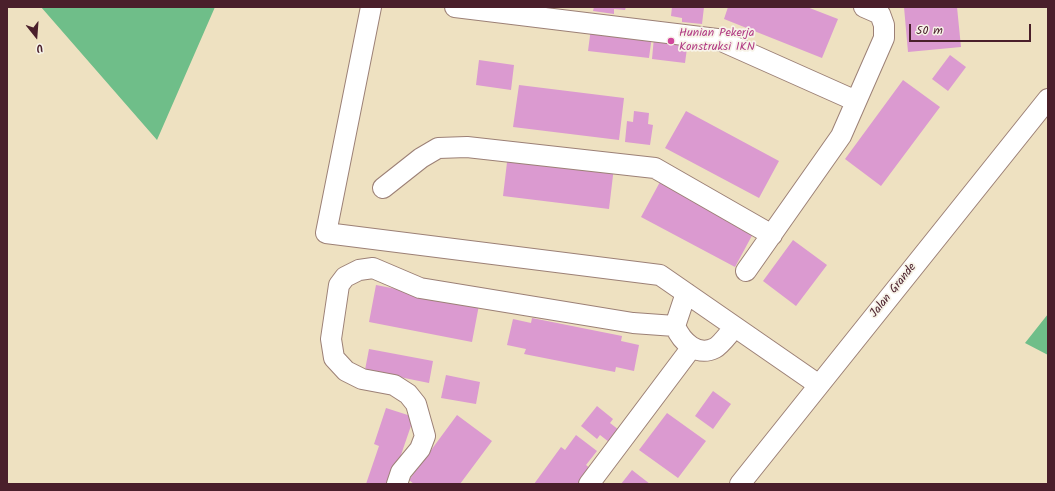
<!DOCTYPE html>
<html>
<head>
<meta charset="utf-8">
<style>
	body { margin:0 }
	#map { position:relative; width:1055px; height:491px; overflow:hidden; background:#eee1c1; font-family:Kalam,sans-serif }
	canvas { display:block }
	.frame { position:absolute; inset:0; border:8px solid #4a1f2b; pointer-events:none }
	.north { position:absolute; left:16px; top:16px; width:40px; height:40px; -webkit-text-stroke:3px #f7f3e8; paint-order:stroke; rotate:163deg; font-size:11px; font-weight:700; line-height:16px; text-align:center; color:#4a1f2b }
	.north::after { content:''; display:block; margin:auto; width:14px; height:18px; background:#4a1f2b; clip-path:polygon(50% 0,100% 100%,50% 72%,0 100%) }
	.scale { position:absolute; left:909px; top:24px; width:122px; height:18px; box-sizing:border-box; border:2px solid #4a1f2b; border-top:0; padding-left:5px; font-size:12px; line-height:14px; white-space:nowrap; color:#4a1f2b; -webkit-text-stroke:3px #f7f3e8; paint-order:stroke }
</style>
</head>
<body>
<div id="map">
<canvas width="1055" height="491"></canvas>
<div class="frame"></div>
<div class="north">U</div>
<div class="scale">50 m</div>
</div>
<script>
const context = document.querySelector('canvas').getContext('2d');
context.lineJoin = 'round';
function fillPath(path, color) { context.fillStyle = color; context.fill(path, 'evenodd'); }
function strokePath(path, color, width, dash) { context.strokeStyle = color; context.lineWidth = width; context.lineCap = dash ? 'butt' : 'round'; context.setLineDash(dash || []); context.stroke(path); }
function label(font, color, halo, rows, align = 'center') {
  context.font = font + ' Kalam,sans-serif'; context.lineWidth = 3.5; context.setLineDash([]); context.textBaseline = 'middle'; context.strokeStyle = halo; context.fillStyle = color; for (const [text, x, y, turn = 0] of rows) {
    context.save(); context.translate(x, y); context.rotate((+turn || 0) * Math.PI / 180); context.textAlign = isNaN(turn) ? turn : align; if (halo) context.strokeText(text, 0, 0); context.fillText(text, 0, 0); context.restore();
  }
}
const forest = new Path2D(`
	M41 7H215L157 140Z
	M1048 314V355L1025 343Z`);
const building = new Path2D(`
	M594 7H626L625 10 614 9V14L593 11Z
	M672 7H704L702 24 682 22V18L671 16Z
	M728 7H807L838 19 822 58 724 19Z
	M904 7H957L961 47 908 52Z
	M591 28 652 36 649 58 588 51Z
	M654 37 688 41 685 63 652 59Z
	M950 55 966 67 948 91 932 79Z
	M479 60 514 65 511 90 476 85Z
	M903 80 940 107 881 186 845 159Z
	M519 85 624 98 619 140 513 127Z
	M634 111 649 113 648 124 653 125 650 145 625 142 627 121 633 122Z
	M686 111 779 161 759 198 665 148Z
	M508 154 614 167 609 209 503 196Z
	M661 180 755 230 735 267 641 217Z
	M793 240 827 265 796 306 763 281Z
	M376 285 479 305 472 342 369 322Z
	M532 318 622 336 621 341 639 345 634 371 616 367 615 372 524 354 526 349 507 345 513 319 531 323Z
	M369 349 433 361 429 383 365 370Z
	M446 375 480 382 476 404 441 398Z
	M713 391 731 404 713 429 695 416Z
	M597 406 613 419 610 423 619 430 609 442 600 435 597 439 581 426Z
	M386 408 414 417 391 484H366L379 446 374 444Z
	M667 413 706 441 678 478 639 450Z
	M457 415 492 441 460 484H414L409 480Z
	M576 435 597 451 586 465 591 469 579 484H534L561 447 565 450Z
	M632 470 650 484H621Z`);
const minor = new Path2D(`
	M371 7 326 233 660 275 819 385
	M455 7 717 39 856 101
	M383 188 421 158 438 148 467 147 655 168 772 235
	M746 271 841 136 884 38V25L880 14 864 7
	M686 293 675 326C682 342 697 357 715 348 721 345 730 332 735 327
	M397 484 401 472 420 449 425 436 416 404 408 394 394 385 362 379 346 371 334 358 331 339 339 285 345 277 359 270 373 268 420 288 633 323 675 326
	M589 484 692 347
	M740 484 1048 99`);
const markers = [
	[671,41,4,"#d1479c"]
];
const hotelNames = [
	["Hunian Pekerja",679,34],
	["Konstruksi IKN",679,48]
];
const streetNames = [
	["Jalan Grande",894,291,-51]
];
fillPath(forest, '#6fbe89');
fillPath(building, '#db9ad0');
strokePath(minor, '#9c8076', 22);
strokePath(minor, '#fff', 20);
for (const [x, y, r, color] of markers) { const dot = new Path2D(); dot.arc(x, y, r, 0, 2 * Math.PI); context.fillStyle = color; context.fill(dot); strokePath(dot, '#f7f3e8', 1.5); }
label('12px', '#b23c85', '#f7f3e8', hotelNames, 'left');
label('12px', '#4a1f2b', '#f7f3e8', streetNames);
</script>
</body>
</html>
